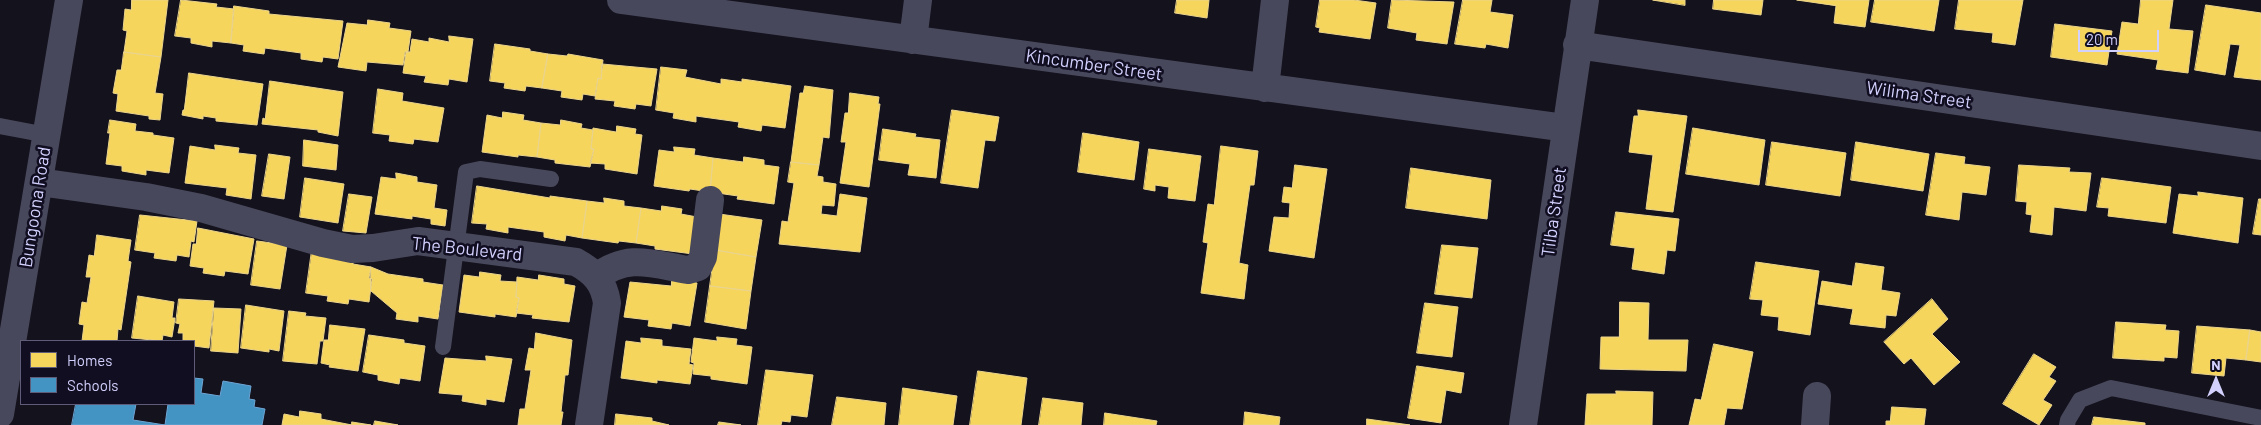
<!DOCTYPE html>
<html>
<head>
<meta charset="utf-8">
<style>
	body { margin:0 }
	#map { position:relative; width:2261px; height:425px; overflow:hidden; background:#14121c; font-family:Barlow,sans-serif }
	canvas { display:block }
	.legend { position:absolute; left:20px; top:340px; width:175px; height:65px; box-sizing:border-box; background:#100e20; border:1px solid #5e5c78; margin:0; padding:6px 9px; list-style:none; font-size:15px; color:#d2d0fd }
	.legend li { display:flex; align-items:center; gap:10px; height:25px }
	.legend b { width:25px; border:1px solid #5e5c78 }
	.north { position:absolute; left:2191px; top:355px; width:50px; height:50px; -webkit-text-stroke:4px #100e20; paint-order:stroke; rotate:0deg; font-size:14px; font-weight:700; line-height:20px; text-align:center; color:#d2d0fd }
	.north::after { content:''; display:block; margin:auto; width:18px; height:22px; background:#d2d0fd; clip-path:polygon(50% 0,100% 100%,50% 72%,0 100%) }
	.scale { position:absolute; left:2078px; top:30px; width:81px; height:22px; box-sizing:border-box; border:2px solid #d2d0fd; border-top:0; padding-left:6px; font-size:15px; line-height:18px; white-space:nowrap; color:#d2d0fd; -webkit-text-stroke:4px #100e20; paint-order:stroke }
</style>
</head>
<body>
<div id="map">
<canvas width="2261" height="425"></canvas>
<ul class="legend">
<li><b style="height:14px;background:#f6d55c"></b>Homes</li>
<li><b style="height:14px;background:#4393c3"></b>Schools</li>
</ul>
<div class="north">N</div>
<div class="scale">20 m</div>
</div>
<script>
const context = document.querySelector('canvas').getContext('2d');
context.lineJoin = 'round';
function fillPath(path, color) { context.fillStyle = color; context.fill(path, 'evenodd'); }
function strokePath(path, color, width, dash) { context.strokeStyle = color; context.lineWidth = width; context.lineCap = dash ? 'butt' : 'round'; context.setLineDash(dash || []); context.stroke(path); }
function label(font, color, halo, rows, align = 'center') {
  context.font = font + ' Barlow,sans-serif'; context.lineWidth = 5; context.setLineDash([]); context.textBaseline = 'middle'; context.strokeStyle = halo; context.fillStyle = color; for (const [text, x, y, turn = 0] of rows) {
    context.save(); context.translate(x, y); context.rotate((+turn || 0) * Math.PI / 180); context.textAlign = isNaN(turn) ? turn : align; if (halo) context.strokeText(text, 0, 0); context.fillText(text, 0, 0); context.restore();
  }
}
const homes = new Path2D(`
	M132 0H168L161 57 124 52 127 31 123 30 125 9 131 10Z
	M181 0 217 4 216 7 234 9 231 43 212 41V47L191 43V38L175 36Z
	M1177 0H1209L1207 18 1175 13Z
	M1320 0H1354L1376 3 1370 39 1319 32 1320 28 1316 27Z
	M1392 0 1454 2 1447 44 1416 40 1417 33 1388 28Z
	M1463 0H1492L1490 12 1513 15 1508 48 1486 44 1485 48 1455 44Z
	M1653 0H1685V5Z
	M1714 0H1763L1761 15 1713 9Z
	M1797 0H1869L1865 27 1834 23 1836 6Z
	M1875 0H1939L1934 31 1871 22Z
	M1959 0H2023L2015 45 1992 42 1993 33 1955 29Z
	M2141 0H2173L2169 29 2193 31 2188 73 2156 69 2158 60 2117 54 2122 22 2138 24Z
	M2206 5 2261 13V80L2234 77 2240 45 2230 44 2225 75 2195 70Z
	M234 6 269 11V14L343 21 338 59 323 57 322 62 301 59V53L265 48 264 54 243 51 244 45 231 43Z
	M368 20 390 23 389 28 411 31 408 52H405L403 65 367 62 366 71 338 67 347 23 367 25Z
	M2055 24 2112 31 2107 65 2051 57Z
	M449 36 473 39 467 82 449 79 448 85 424 82 426 76 403 73 406 52H410L412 39 429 42V38L449 42Z
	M495 44 530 49V51L548 54 542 88 526 86 525 91 504 88 505 83 490 81Z
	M124 52 161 57 155 93 163 94 160 120 149 119V116L116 111 118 94 113 93 117 70H121Z
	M548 54 567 56 568 54 603 60 601 79 598 78 595 96 583 94 582 100 561 97 562 91 542 88Z
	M602 64 657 69 651 106 636 104 635 109 614 106 615 101 595 99 598 78 601 79Z
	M661 67 687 70 685 77 721 84V79L742 82V79L791 86 785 128 762 125 761 131 738 127 739 122 696 116V122L673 118 674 113 656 110Z
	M189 73 263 84 257 125 216 121V118L203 116V119L182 115 183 110H184Z
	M270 81 343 92 338 136 318 132V130L262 124 263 118 265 119Z
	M805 86 833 90 829 138 823 137 819 165 791 162 800 93H803Z
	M378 89 403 93 402 101 444 108 438 142 414 139 413 144 389 141 390 135 373 133Z
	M850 93 879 97 878 104H880L869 187 840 183 846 142H841L845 113H848Z
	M952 110 999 117 995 141 985 140 978 188 941 183Z
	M1638 110 1687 116 1673 212 1646 209 1653 155 1629 152 1634 116H1638Z
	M503 112 524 115 523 120 541 123 537 157 518 155V157L482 152 487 115 502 118Z
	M110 120 136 124 135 131 153 133V135L174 138 169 173 146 170V175L122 171V166L106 164 110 133H108Z
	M561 120 582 124 581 128 593 130 591 149H594L590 167 555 163V160L537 157 541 123 560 125Z
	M617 126 636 129 635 134 642 135 637 174 605 169V164L590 163 594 149H591L593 128 616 132Z
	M1693 128 1765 140 1759 185 1686 174Z
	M883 129 916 134 915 137 940 140 936 178 908 175 910 164 879 160Z
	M1083 133 1139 142 1134 180 1078 172Z
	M304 140 338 145 336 170 303 166Z
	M1772 142 1846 153 1840 196 1766 185Z
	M1856 142 1929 154 1923 191 1851 180Z
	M215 145 239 148 238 153 256 155 251 199 226 195 227 188 185 183 190 146 215 150Z
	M1221 146 1258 151 1254 185H1250L1239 263 1248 265 1244 299 1201 293 1208 243 1203 242 1208 204 1214 205Z
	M674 147 695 149 694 155 713 158 710 192 690 189 689 191 654 186 659 150 674 152Z
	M1149 149 1201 156 1195 201 1168 198 1169 187 1155 185V191L1144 189Z
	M1936 153 1965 157 1964 164 1990 167 1986 195 1962 192 1959 220 1926 215Z
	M269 154 290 157 284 199 262 196Z
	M744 157 764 160V165L779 167 774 204 737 199 738 196 710 192 713 158 743 162Z
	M791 162 819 165 817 176 823 177V182L836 184 834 206 822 205 821 214 837 216 840 194 867 198 860 252 779 244 782 221 788 222 794 183 788 182Z
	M1295 165 1327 169 1314 258 1269 251 1274 217 1289 218 1290 203 1282 202 1284 187 1292 188Z
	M2019 165 2070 168 2069 172 2091 173 2086 211 2054 207 2052 235 2030 232 2032 215 2026 214 2027 202 2016 201Z
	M1411 168 1491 180 1487 219 1406 208Z
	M396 173 417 177V182L437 185 434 208 447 210 445 226 431 224V219L412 216V219L375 214 381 177 396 179Z
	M305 178 344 184 338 223 300 217Z
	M2102 178 2171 187 2166 223 2108 216 2109 208 2097 207Z
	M477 186 550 198V196L587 201 582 238 566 235 565 241 544 237V232L508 227V233L486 229 487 224 472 223Z
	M2198 192 2243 198 2238 243 2173 233 2179 194 2198 196Z
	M349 194 372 197 366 233 343 231Z
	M604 198 624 201V206L641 208 636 243 619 241 618 243 582 238 587 201 604 203Z
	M2259 199H2261V235L2253 234Z
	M662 206 682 209 681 214 697 217 693 254 655 249V246L636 243 641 208 661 211Z
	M1616 212 1679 219 1675 251 1667 250 1664 274 1632 269 1635 248 1611 245Z
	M719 214 762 220 756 257 715 250Z
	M140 215 197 221 194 242 191 241 189 257 177 255 176 261 154 258 155 253 135 250Z
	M198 228 254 239 248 274 225 271 224 276 203 273 204 268 190 266 193 244H196Z
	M97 235 131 240 128 261 131 262 121 330 118 329 117 341H82L84 325 79 324 82 302 87 303 91 277H86L89 255 94 256Z
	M257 241 287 245 280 289 251 285Z
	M1442 245 1478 248 1472 298 1435 294Z
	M312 250 353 262V264L371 267 369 278 372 279 369 302 349 299 348 304 327 301 328 296 306 293Z
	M715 250 756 257 751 291 710 286Z
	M1756 262 1819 271 1810 335 1778 330 1779 317 1761 315 1763 300 1750 299Z
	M1856 263 1884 267 1881 290 1900 293 1896 316 1886 315 1885 328 1850 324 1853 309 1818 304 1822 281 1852 286Z
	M371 267 388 274 423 279V282L443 285 438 319 418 316V322L396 319 397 313 371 291Z
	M480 272 501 275 500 281 517 282 516 297 519 298 516 317 495 314V317L459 312 464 275 479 277Z
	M539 275 564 279V284L575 286 569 322 532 318 533 315 516 313 519 298 516 297 517 277 538 280Z
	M672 279 697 283 690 326 672 323 671 329 648 326 649 320 624 317 630 282 671 286Z
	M710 286 751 291 746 329 705 322Z
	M138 296 174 302 172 318H175L172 337 163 335 162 341 132 338Z
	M179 299 214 301 209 348 194 346V341H183V333H178L180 324 176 323Z
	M1932 299 1948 319 1932 334 1960 362 1934 385 1911 358 1904 364 1884 342Z
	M1620 302 1649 303 1648 340H1688L1686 371 1600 369 1601 337H1619Z
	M1425 303 1458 307 1452 357 1417 353Z
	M246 305 284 311 279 351 269 349V352L241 348Z
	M214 308 241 309 238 353 211 351Z
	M289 311 306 313 305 316 326 318 323 341H320L317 364 283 361Z
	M2116 322 2166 325 2165 330 2179 331 2177 358 2164 357V361L2113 358Z
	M330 325 365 329 358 371 329 367 330 365 321 363 324 340H328Z
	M2197 326 2250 330 2246 360 2226 358 2224 376 2192 373Z
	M2250 330 2261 332V362L2246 360Z
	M536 333 572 340 568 375H565L561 412H563L561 425H518L520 409H525L531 370H525L529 348 534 349Z
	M369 335 404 340V343L425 346 420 381 400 378 399 384 378 380V375L363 372Z
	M717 337 737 339 736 345 752 347 747 384 711 379V376L693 374 694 363 691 362 694 338 717 341Z
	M641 338 662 340V346L691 349 689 364 693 365 690 384 657 380V383L621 378 626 341 641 343Z
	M1714 344 1753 352 1742 409 1727 408 1724 425H1689L1695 399 1701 400Z
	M2034 354 2056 367 2049 377 2056 381 2043 400 2052 405 2039 425 2003 404Z
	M486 356 512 359 504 402 486 399V405L462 401 463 395 439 393 445 358 486 361Z
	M1417 366 1464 373 1461 393 1446 390 1441 423 1408 418Z
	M766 370 813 375 807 417 791 415 790 422 782 421 781 425H758Z
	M978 371 1027 378 1021 425H970Z
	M903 388 957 396 953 425H899Z
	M1616 391 1653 392 1652 425H1585L1587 394H1616Z
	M837 397 886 403 884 425H832Z
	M1043 398 1083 403 1081 425H1039Z
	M1892 407 1926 409 1924 425H1886V421H1890Z
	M300 411 321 414V419L352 425H282L284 414 299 417Z
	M1245 412 1280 417 1279 425H1244Z
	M1105 413 1157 421 1156 425H1104Z
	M616 414 652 418V421L669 425H615Z
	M2094 417 2145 423V425H2092Z
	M1367 419 1410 425H1367Z
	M375 421 398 425H374Z
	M352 422 371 425H352Z
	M719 422 741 425H718Z`);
const schools = new Path2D(`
	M194 378 203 379 201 393 220 396 223 381 251 386 249 399 255 400 254 407 265 409 262 425H165L168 404H194Z
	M76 404H136L133 420 165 425H72Z`);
const lane = new Path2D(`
	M0 126 47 135
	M443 347 466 172 480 169 551 179
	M2067 425 2068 420 2080 400 2111 388 2261 418`);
const street = new Path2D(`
	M621 0 1566 128
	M913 40 918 0
	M1577 45 2261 146
	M1265 88 1275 0
	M39 182 146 197 201 208 323 243 352 249 373 248 418 241 576 262C594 272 604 282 607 303L589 425
	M597 277C628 253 652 264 688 270L698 267 703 257 710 200
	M0 414 69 0
	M1523 425 1585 0
	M1815 425 1817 396`);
const streetNames = [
	["Kincumber Street",1094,65,8],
	["Wilima Street",1919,95,8],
	["Bungoona Road",35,207,-81],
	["Tilba Street",1554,212,-82],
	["The Boulevard",467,249,6]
];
fillPath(homes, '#f6d55c');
strokePath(homes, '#ebd48c', 1);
fillPath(schools, '#4393c3');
strokePath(schools, '#6ea5d4', 1);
strokePath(lane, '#48485d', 16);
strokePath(street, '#48485d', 28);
label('18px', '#d2d0fd', '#100e20', streetNames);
</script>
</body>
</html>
